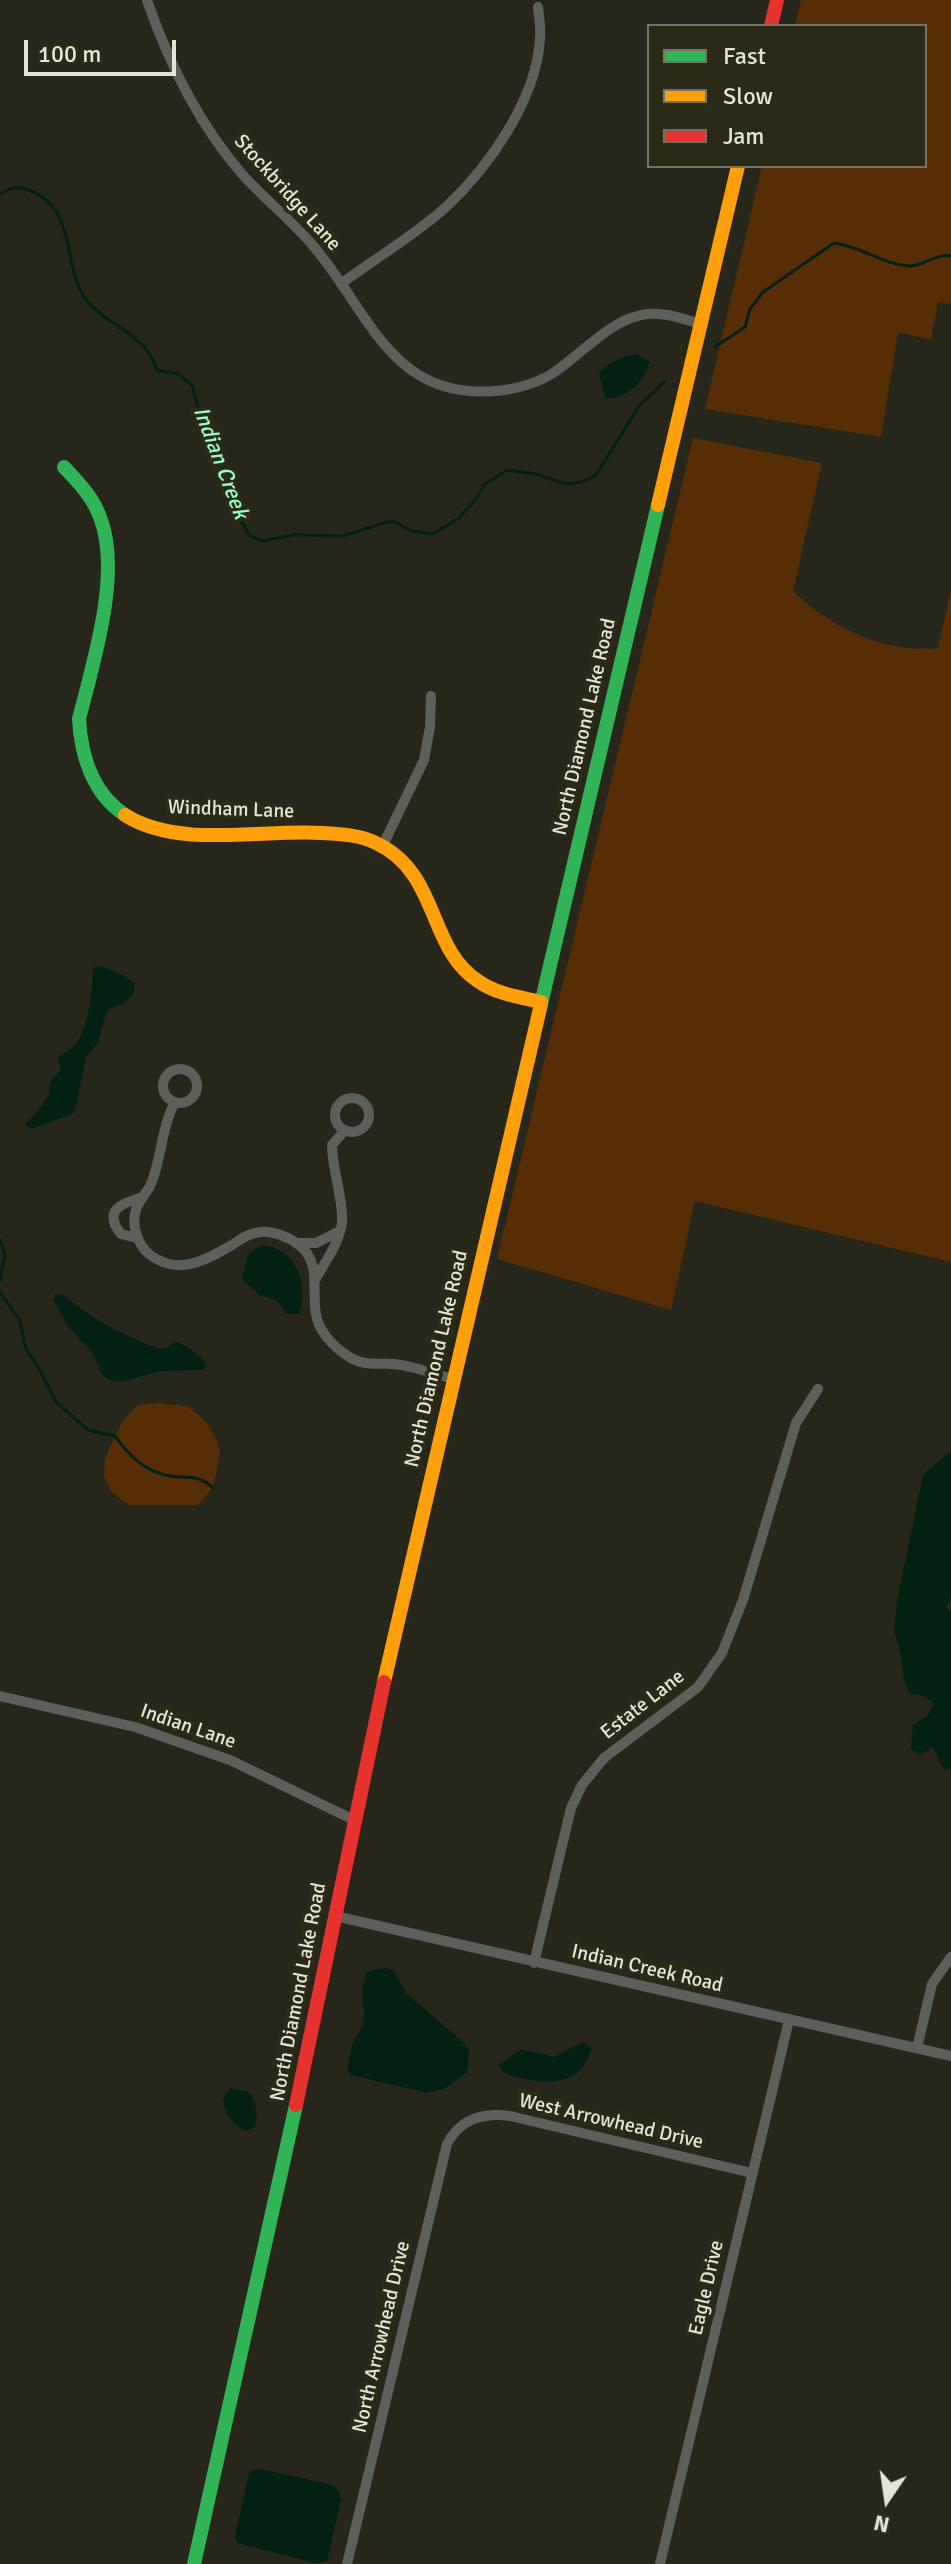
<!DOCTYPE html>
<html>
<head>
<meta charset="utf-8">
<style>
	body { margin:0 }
	#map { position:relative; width:951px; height:2564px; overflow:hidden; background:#26261b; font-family:Signika,sans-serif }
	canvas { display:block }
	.legend { position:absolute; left:647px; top:24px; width:280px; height:144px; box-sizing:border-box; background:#2b2a16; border:2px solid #757463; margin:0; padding:10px 14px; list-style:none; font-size:24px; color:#e4e4d7 }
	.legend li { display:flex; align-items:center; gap:16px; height:40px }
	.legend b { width:40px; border:2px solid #757463 }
	.north { position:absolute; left:847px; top:2460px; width:80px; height:80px; -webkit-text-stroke:6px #2b2a16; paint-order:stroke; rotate:193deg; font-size:22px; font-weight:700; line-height:32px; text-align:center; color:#e4e4d7 }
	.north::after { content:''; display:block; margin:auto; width:28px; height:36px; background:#e4e4d7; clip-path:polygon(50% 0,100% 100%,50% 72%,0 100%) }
	.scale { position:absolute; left:24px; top:40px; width:152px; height:36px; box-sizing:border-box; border:4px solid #e4e4d7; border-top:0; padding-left:10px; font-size:24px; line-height:28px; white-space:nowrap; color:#e4e4d7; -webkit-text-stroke:6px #2b2a16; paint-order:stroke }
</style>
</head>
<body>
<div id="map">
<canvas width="951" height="2564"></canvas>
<ul class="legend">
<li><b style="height:10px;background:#30b455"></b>Fast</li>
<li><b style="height:10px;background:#ff9f0a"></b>Slow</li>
<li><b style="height:10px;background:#e5322d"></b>Jam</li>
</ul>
<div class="north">N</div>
<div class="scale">100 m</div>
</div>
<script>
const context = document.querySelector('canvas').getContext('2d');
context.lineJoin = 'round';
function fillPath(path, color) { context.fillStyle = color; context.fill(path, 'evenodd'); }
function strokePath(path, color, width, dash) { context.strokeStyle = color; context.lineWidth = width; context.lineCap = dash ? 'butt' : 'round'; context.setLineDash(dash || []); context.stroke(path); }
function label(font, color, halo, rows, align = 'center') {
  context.font = font + ' Signika,sans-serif'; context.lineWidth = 8; context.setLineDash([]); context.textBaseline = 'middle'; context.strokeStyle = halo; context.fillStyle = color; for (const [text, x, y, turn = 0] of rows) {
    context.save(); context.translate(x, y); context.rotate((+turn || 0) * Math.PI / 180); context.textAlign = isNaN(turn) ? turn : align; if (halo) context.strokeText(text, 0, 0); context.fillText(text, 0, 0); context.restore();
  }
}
const green = new Path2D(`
	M801 0H951V304L938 302 931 340 898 332 881 437 705 409 762 166H925V26H795Z
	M693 438 822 463 793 591C830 627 885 654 938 648L951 590V1262L695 1201 671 1310 497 1259Z
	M159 1403 188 1406 208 1424 217 1440 220 1454 213 1488 198 1505H128L111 1491 104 1476 105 1458 123 1420 138 1405Z`);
const water = new Path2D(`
	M637 354 650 362C642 384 629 397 606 399L599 374C608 362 623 356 637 354Z
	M100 966C113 970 124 975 134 983V992L125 1003 107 1010 98 1043 86 1057 75 1110 72 1114 32 1129 25 1125 41 1107 49 1094 50 1082 61 1069 58 1058C63 1054 70 1050 75 1045 88 1032 93 987 93 968Z
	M259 1246C294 1243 310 1285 299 1314H287L276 1300 259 1295 242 1279 248 1255Z
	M62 1294C95 1321 119 1333 159 1349L167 1348 175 1342C186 1344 202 1356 207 1366L202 1370 160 1371 121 1382 112 1381 103 1376 93 1354 67 1325 54 1301 55 1295Z
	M951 1451V1597L946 1608 951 1612V1769L944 1770 933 1747 920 1755 911 1749 913 1725 927 1716 934 1704 924 1696 909 1693 904 1680 900 1651 894 1631 897 1601 923 1475Z
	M387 1968 394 1971 406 1993 465 2044 469 2052 467 2072 446 2088 427 2093 351 2075 347 2069 353 2043 362 2027 364 2016 362 1991 367 1972 371 1970Z
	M583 2042 592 2049C589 2055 586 2062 583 2067 565 2089 525 2082 503 2072L499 2065 521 2049 554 2057Z
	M230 2088 249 2092C257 2104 258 2114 255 2127L245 2131C231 2122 225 2115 223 2099Z
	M260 2469 333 2485 338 2490 341 2499 327 2561 316 2563 238 2543 235 2536 249 2473 253 2470Z`);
const stream = new Path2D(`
	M0 194C11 187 17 186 29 190 79 209 61 268 87 301 109 328 145 332 157 370L178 374 192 385 201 420 223 456 227 492 249 535 262 541 293 535 343 536 387 522H395L411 531 433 534 459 518 476 499 484 485 507 470 536 474 566 484 582 482 596 475 639 406 664 382
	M715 347 745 327 750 309 763 292 834 243C860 246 882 264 908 266 923 267 935 253 951 256
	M0 1240 5 1255 0 1281
	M0 1292 20 1321 26 1349 38 1367 56 1402 88 1430 115 1436C129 1455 142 1469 165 1475 185 1480 196 1472 213 1488`);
const street = new Path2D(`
	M147 0C169 64 198 123 242 174 265 200 293 221 315 248 372 316 393 405 505 390 523 387 542 381 556 371 584 352 612 318 647 314 666 312 683 319 701 324
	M342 283C376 258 415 235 446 207 489 167 537 99 540 38 541 28 539 17 538 7
	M383 845 424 760 430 727 431 696
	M163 1086a17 17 0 1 1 34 0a17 17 0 1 1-34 0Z
	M335 1115a17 17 0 1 1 34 0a17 17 0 1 1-34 0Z
	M175 1102C161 1128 162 1157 151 1184 147 1193 138 1201 136 1210 131 1225 138 1245 149 1254 178 1277 206 1260 232 1245 241 1239 249 1233 260 1232 272 1230 289 1237 299 1245 323 1263 310 1295 317 1319 322 1336 338 1351 353 1359 366 1366 380 1363 394 1364 414 1366 434 1374 453 1379
	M137 1238 121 1234C102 1210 122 1203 143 1197
	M298 1243H316L340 1231
	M315 1280C325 1262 340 1242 342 1222 344 1202 332 1169 332 1145L345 1130
	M0 1696 135 1727 230 1760 354 1820
	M335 1916 951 2056
	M534 1963 571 1808 582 1785 604 1758 698 1687 722 1653 743 1600 796 1423 818 1389
	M917 2048 932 1984 951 1957
	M347 2564 447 2144C460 2119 483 2112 510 2116L752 2173
	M660 2564 789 2020`);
const fast = new Path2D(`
	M64 467C78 482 93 497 100 517 122 573 93 663 79 719 81 756 93 794 125 815
	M541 1004 658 505
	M194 2564 296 2105`);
const slow = new Path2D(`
	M658 505 738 166
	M125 815C178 849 262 829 322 833 340 834 360 835 376 843 440 873 427 948 478 981 496 994 520 997 541 1002
	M384 1682 541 1004`);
const jam = new Path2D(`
	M771 26 777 0
	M296 2105 384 1682`);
const streetNames = [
	["Stockbridge Lane",287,193,48],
	["North Diamond Lake Road",585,727,-77],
	["Windham Lane",231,810,2],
	["North Diamond Lake Road",437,1359,-77],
	["Estate Lane",643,1705,-38],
	["Indian Lane",188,1727,19],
	["Indian Creek Road",647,1969,13],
	["North Diamond Lake Road",299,1992,-79],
	["West Arrowhead Drive",611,2122,13],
	["Eagle Drive",707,2288,-77],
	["North Arrowhead Drive",382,2337,-77]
];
const waterNames = [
	["Indian Creek",220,463,69]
];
fillPath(green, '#572d06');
fillPath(water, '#032112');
strokePath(stream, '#032112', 3);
strokePath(street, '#5d5f5a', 10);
strokePath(fast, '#30b455', 14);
strokePath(slow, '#ff9f0a', 14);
strokePath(jam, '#e5322d', 14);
label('20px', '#e4e4d7', '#2b2a16', streetNames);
label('italic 22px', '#98fec8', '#2b2a16', waterNames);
</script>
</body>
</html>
